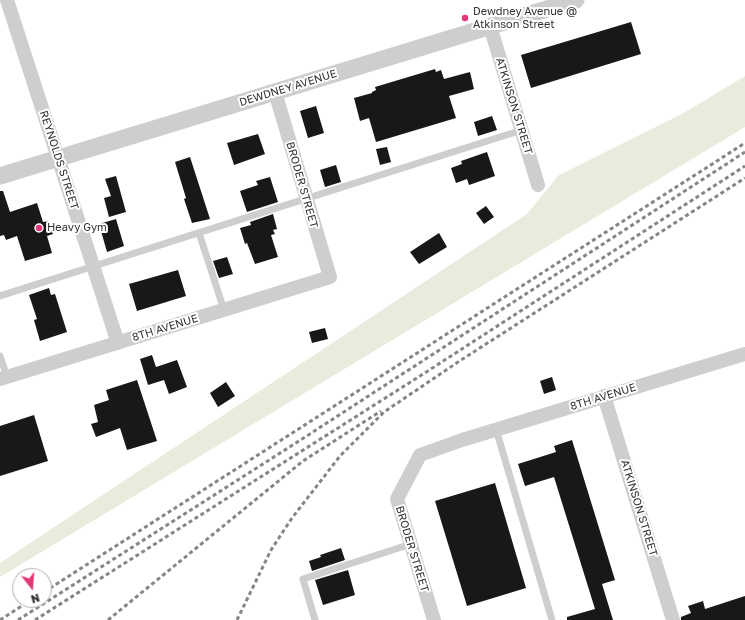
<!DOCTYPE html>
<html>
<head>
<meta charset="utf-8">
<style>
	body { margin:0 }
	#map { position:relative; width:745px; height:620px; overflow:hidden; background:#fff; font-family:"Golos Text",sans-serif }
	canvas { display:block }
	.north { position:absolute; left:12px; top:568px; width:40px; height:40px; box-sizing:border-box; background:#fff; border:1px solid #adadad; border-radius:50%; rotate:163deg; font-size:11px; font-weight:700; line-height:16px; text-align:center; color:#313131 }
	.north::after { content:''; display:block; margin:auto; width:14px; height:18px; background:#e4387a; clip-path:polygon(50% 0,100% 100%,50% 72%,0 100%) }
</style>
</head>
<body>
<div id="map">
<canvas width="745" height="620"></canvas>
<div class="north">N</div>
</div>
<script>
const context = document.querySelector('canvas').getContext('2d');
context.lineJoin = 'round';
function fillPath(path, color) { context.fillStyle = color; context.fill(path, 'evenodd'); }
function strokePath(path, color, width, dash) { context.strokeStyle = color; context.lineWidth = width; context.lineCap = dash ? 'butt' : 'round'; context.setLineDash(dash || []); context.stroke(path); }
function label(font, color, halo, rows, align = 'center') {
  context.font = font + ' "Golos Text",sans-serif'; context.lineWidth = 4; context.setLineDash([]); context.textBaseline = 'middle'; context.strokeStyle = halo; context.fillStyle = color; for (const [text, x, y, turn = 0] of rows) {
    context.save(); context.translate(x, y); context.rotate((+turn || 0) * Math.PI / 180); context.textAlign = isNaN(turn) ? turn : align; if (halo) context.strokeText(text, 0, 0); context.fillText(text, 0, 0); context.restore();
  }
}
const green = new Path2D(`
	M745 76V127L0 577V563L527 214 559 175 682 114Z`);
const building = new Path2D(`
	M631 22 641 54 531 88 521 55Z
	M435 69 436 72 441 70 444 79 470 72 474 89 449 96 456 118 376 142 369 118 360 121 354 98 372 93V92L376 90 375 87Z
	M316 106 324 133 308 138 300 111Z
	M492 116 497 130 478 136 474 122Z
	M258 134 265 154 234 165 227 143Z
	M387 147 391 162 380 165 376 149Z
	M487 152 495 176 469 185 467 179 456 183 451 168 462 164 461 161Z
	M190 157 210 219 192 223 184 199 186 198 175 162Z
	M336 165 341 182 325 187 320 170Z
	M116 176 126 212 109 217 104 198 111 196 105 179Z
	M270 177 278 202 247 212 240 191 258 185 256 181Z
	M0 191H3L10 212 37 203 43 222 49 221 53 234 47 236 52 253 25 261 17 236 6 240 4 235 0 236Z
	M486 206 494 217 484 224 476 213Z
	M273 214 277 229 273 230 275 234 271 235 278 257 255 264 247 243 245 244 240 228 251 225 250 222Z
	M116 219 124 246 107 252 99 224Z
	M439 233 447 247 419 264 410 252Z
	M227 257 233 274 219 278 213 261Z
	M178 270 186 296 137 311 129 284Z
	M49 288 51 295 55 294 67 332 40 341 34 320 37 319 29 295Z
	M325 328 328 339 312 343 309 332Z
	M152 355 156 367 177 360 187 387 169 394 164 380 148 385 140 359Z
	M552 377 556 390 544 394 540 381Z
	M137 380 157 441 127 450 120 428 96 437 91 424 98 422 94 405 109 400 106 390Z
	M226 382 235 396 218 407 210 393Z
	M34 415 48 461 0 476V426Z
	M572 440 615 580 602 584 613 620H567V617L595 609 554 477 525 486 518 464 556 452 554 446Z
	M495 483 526 588 467 606 435 501Z
	M341 548 345 560 312 571 309 561 321 557 320 555Z
	M348 570 355 595 323 605 315 580Z
	M745 596V620H681V617L691 613 688 606 703 601 705 609Z`);
const service = new Path2D(`
	M199 233 224 310
	M0 296 522 130
	M0 356 7 377
	M496 429 552 620
	M315 620 303 579 411 544`);
const minor = new Path2D(`
	M7 0 118 343
	M490 26 538 185
	M0 379 330 277 275 92
	M604 396 673 620
	M434 620 397 499 420 455 462 440 745 354`);
const tertiary = new Path2D(`
	M0 176 576 0`);
const rail = new Path2D(`
	M44 592 745 143
	M0 620 31 600
	M18 620 299 441 745 152
	M35 620 420 376 745 166
	M108 620 303 461 381 411
	M237 620 271 550 292 518 340 456 384 412 458 362 745 178`);
const markers = [
	[465,18,4,"#e4387a"],
	[39,228,4,"#e4387a"]
];
const poiNames = [
	["Dewdney Avenue @",473,12],
	["Atkinson Street",473,25],
	["Heavy Gym",47,228]
];
const streetNames = [
	["DEWDNEY AVENUE",288,88,-17],
	["ATKINSON STREET",514,106,73],
	["REYNOLDS STREET",59,160,72],
	["BRODER STREET",302,185,74],
	["8TH AVENUE",165,328,-17],
	["8TH AVENUE",603,397,-17],
	["ATKINSON STREET",639,508,73],
	["BRODER STREET",412,549,73]
];
fillPath(green, '#e9ebdd');
fillPath(building, '#181818');
strokePath(service, '#cecece', 7);
strokePath(minor, '#cecece', 14);
strokePath(tertiary, '#cecece', 17);
strokePath(rail, '#868686', 3, [4, 3]);
for (const [x, y, r, color] of markers) { const dot = new Path2D(); dot.arc(x, y, r, 0, 2 * Math.PI); context.fillStyle = color; context.fill(dot); strokePath(dot, '#fff', 1.5); }
label('11px', '#313131', '#fff', poiNames, 'left');
label('11px', '#313131', '#fff', streetNames);
</script>
</body>
</html>
